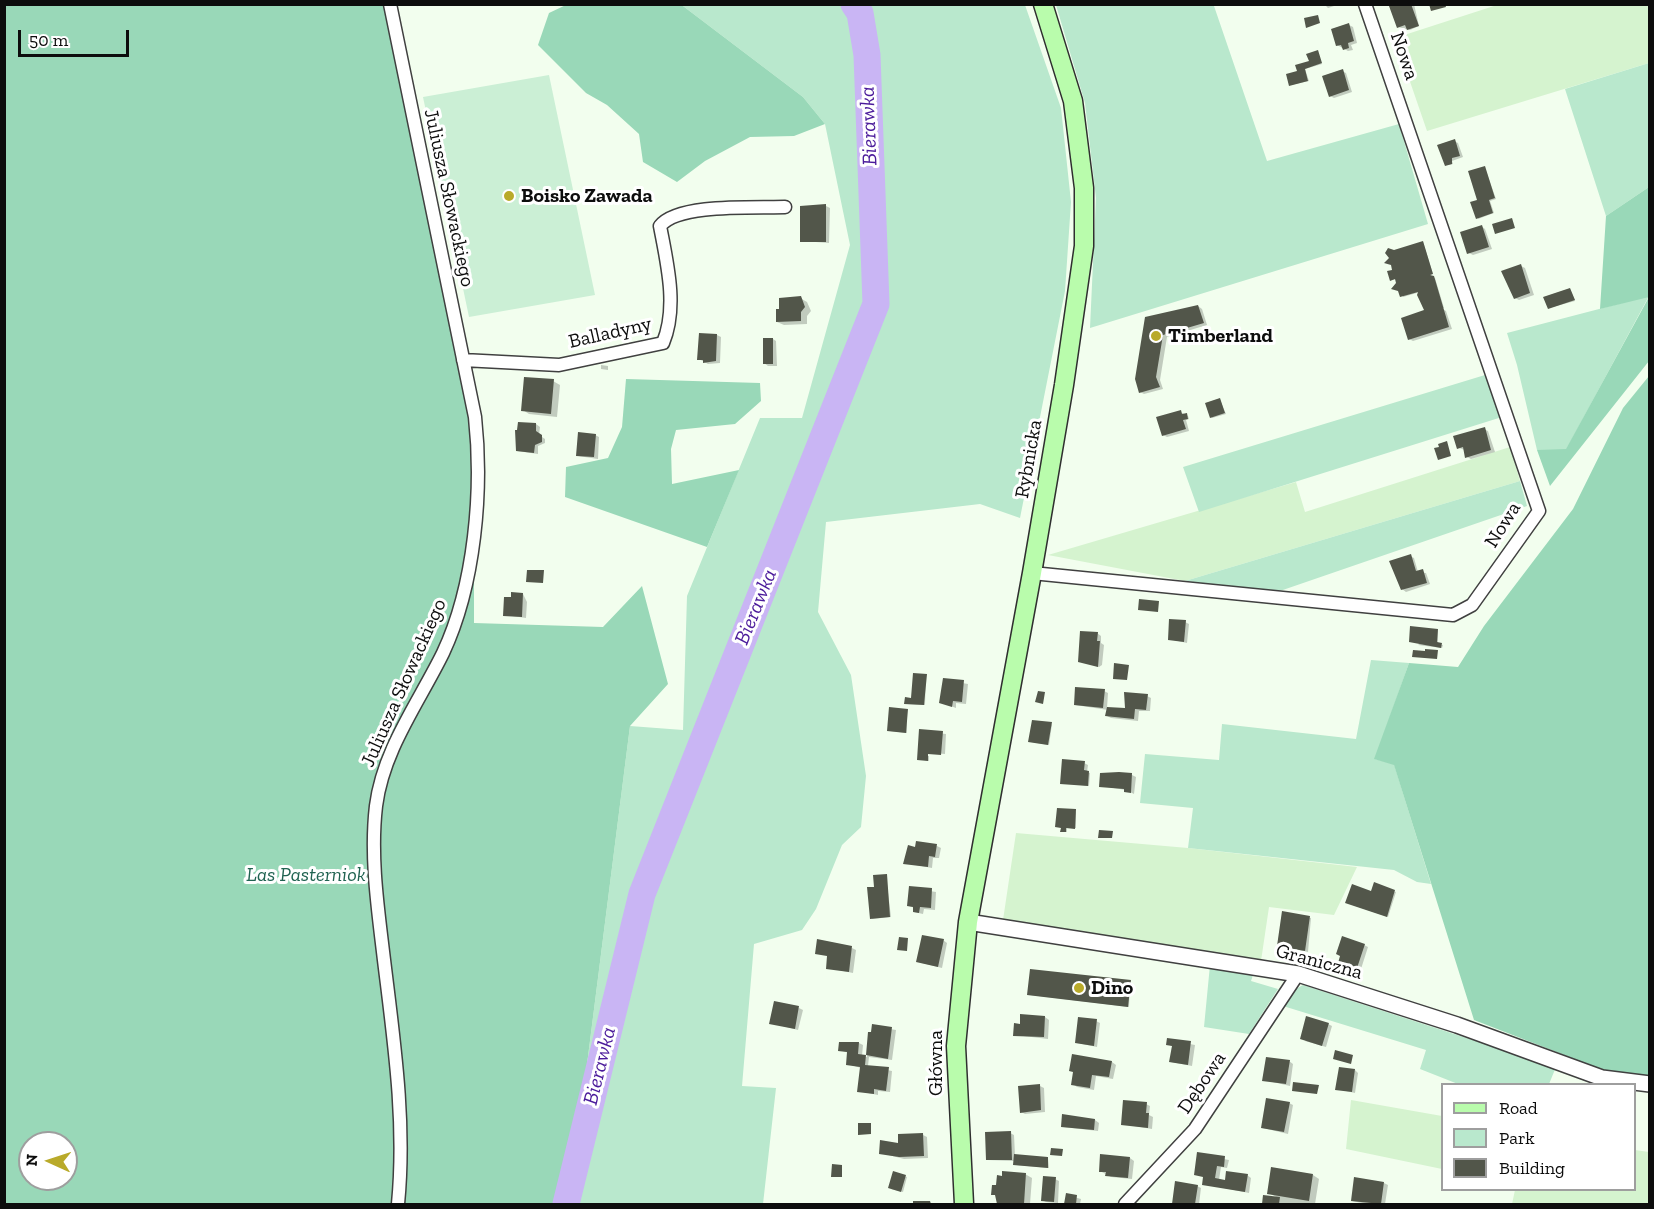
<!DOCTYPE html>
<html>
<head>
<meta charset="utf-8">
<style>
	body { margin:0 }
	#map { position:relative; width:1654px; height:1209px; overflow:hidden; background:#f2feee; font-family:"Zilla Slab",serif }
	canvas { display:block }
	.frame { position:absolute; inset:0; border:6px solid #0d0d0d; pointer-events:none }
	.legend { position:absolute; left:1441px; top:1083px; width:195px; height:108px; box-sizing:border-box; background:#fff; border:2px solid #9e9e9e; margin:0; padding:8px 10px; list-style:none; font-size:18px; color:#0d0d0d }
	.legend li { display:flex; align-items:center; gap:12px; height:30px }
	.legend b { width:30px; border:2px solid #9e9e9e }
	.north { position:absolute; left:18px; top:1131px; width:60px; height:60px; box-sizing:border-box; background:#fff; border:2px solid #9e9e9e; border-radius:50%; rotate:273deg; font-size:16px; font-weight:700; line-height:24px; text-align:center; color:#0d0d0d }
	.north::after { content:''; display:block; margin:auto; width:21px; height:27px; background:#b9aa2a; clip-path:polygon(50% 0,100% 100%,50% 72%,0 100%) }
	.scale { position:absolute; left:18px; top:30px; width:111px; height:27px; box-sizing:border-box; border:3px solid #0d0d0d; border-top:0; padding-left:8px; font-size:18px; line-height:21px; white-space:nowrap; color:#0d0d0d; -webkit-text-stroke:4px #fff; paint-order:stroke }
</style>
</head>
<body>
<div id="map">
<canvas width="1654" height="1209"></canvas>
<div class="frame"></div>
<ul class="legend">
<li><b style="height:8px;background:#b9fcac"></b>Road</li>
<li><b style="height:16px;background:#b9e8cd"></b>Park</li>
<li><b style="height:16px;background:#52564a"></b>Building</li>
</ul>
<div class="north">N</div>
<div class="scale">50 m</div>
</div>
<script>
const context = document.querySelector('canvas').getContext('2d');
context.lineJoin = 'round';
function fillPath(path, color) { context.fillStyle = color; context.fill(path, 'evenodd'); }
function strokePath(path, color, width, dash) { context.strokeStyle = color; context.lineWidth = width; context.lineCap = dash ? 'butt' : 'round'; context.setLineDash(dash || []); context.stroke(path); }
function label(font, color, halo, rows, align = 'center') {
  context.font = font + ' "Zilla Slab",serif'; context.lineWidth = 6; context.setLineDash([]); context.textBaseline = 'middle'; context.strokeStyle = halo; context.fillStyle = color; for (const [text, x, y, turn = 0] of rows) {
    context.save(); context.translate(x, y); context.rotate((+turn || 0) * Math.PI / 180); context.textAlign = isNaN(turn) ? turn : align; if (halo) context.strokeText(text, 0, 0); context.fillText(text, 0, 0); context.restore();
  }
}
const farmland = new Path2D(`
	M1497 5H1649V63L1427 131 1395 38Z
	M1510 447 1520 481 1185 581 1048 555 1296 482 1305 512Z
	M1016 833 1188 848 1357 867 1334 915 1269 907 1261 961 1003 920Z
	M1351 1100 1442 1116V1169L1346 1149Z
	M1635 1150 1649 1152V1204H1512L1515 1190H1634Z`);
const green = new Path2D(`
	M676 5H1025L1061 108 1071 202 1065 291 1020 518 980 504 826 522 818 612 851 675 866 776 861 827 842 845 816 909 802 930 754 944 742 1086 776 1088 763 1204H572L599 1110 577 1143 630 726 683 730 687 596 760 418H802L850 245 825 124 803 97 683 6Z
	M1056 5H1216L1214 6 1267 161 1399 124 1428 224 1090 328 1096 198 1085 103Z
	M1649 63V187L1606 216 1565 89Z
	M1649 296 1566 450H1537L1517 365 1507 333Z
	M1485 375 1502 417 1199 512 1183 467Z
	M1520 481 1527 506 1277 592 1185 581Z
	M1371 660 1409 663 1375 759 1394 764 1431 884 1417 882 1394 870 1188 848 1193 808 1140 803 1145 754 1219 760 1222 724 1356 739Z
	M1210 965 1253 975 1251 981 1278 989 1249 1034 1204 1027Z
	M1303 985 1556 1067 1549 1084H1458L1420 1069 1426 1050 1283 1006 1294 990Z`);
const forest = new Path2D(`
	M568 4 683 6 803 97 825 124 794 136 750 137 705 161 677 182 643 162 639 134 607 105 586 93 538 45 549 13Z
	M5 5H385L474 444V623L603 627 642 586 668 684 630 726 577 1143 559 1204H5ZM30 1143H66V1179H30Z
	M1649 187V361L1550 486 1537 450 1566 449 1649 297 1600 309 1606 216Z
	M1649 376V1076L1603 1070 1474 1020 1394 765 1374 759 1409 663 1458 667 1484 626 1573 509 1623 408Z
	M626 379 760 383 761 401 735 424 676 430 671 449 672 484 739 470 707 547 565 497 566 467 608 458 622 427Z`);
const pitch = new Path2D(`
	M549 75 595 295 469 317 423 97Z`);
const shadow = new Path2D(`
	M1324 4H1340L1328 8Z
	M1398 4H1414L1419 26 1410 30 1398 27Z
	M1349 25 1353 27 1357 43 1351 45 1353 50 1348 51 1337 45Z
	M1317 52 1322 64 1305 69 1309 81 1291 85Z
	M1342 71 1346 73 1352 92 1334 98 1330 96Z
	M1454 141 1458 143 1463 157 1452 161 1453 164 1448 165Z
	M1485 168 1496 199 1490 201 1494 213 1478 219Z
	M826 206 830 208 829 243 802 241Z
	M1481 226 1485 229 1492 249 1473 255 1469 253Z
	M1423 242 1433 274 1430 275 1435 278 1444 308H1441L1446 311 1452 329 1413 341 1409 339 1430 312 1423 308 1420 292 1403 297 1397 279 1391 280 1394 271V251Z
	M1521 266 1525 268 1534 295 1519 300 1515 298Z
	M1570 289 1575 301 1549 308Z
	M800 298 807 302 811 311 807 316V324L784 325 777 322Z
	M1198 306 1202 309 1207 325 1167 337 1160 380 1163 389 1144 394 1140 392 1146 318Z
	M717 335 721 337 720 363 708 364 699 359Z
	M773 339 776 341 777 366H768L764 363Z
	M601 365 608 366V370L601 369Z
	M553 381 560 385 557 417 529 414 523 410Z
	M1220 400 1226 414 1212 418 1211 417Z
	M1180 412 1188 416 1189 419 1186 420 1189 431 1167 437 1163 435Z
	M536 424 540 427 539 435 545 439V443L538 446V454L517 451Z
	M1484 429 1488 431 1495 452 1471 459 1467 457 1465 450 1459 448Z
	M595 435 599 437 598 459 578 456Z
	M1410 556 1414 558 1418 572 1426 573 1430 584 1406 592 1402 589Z
	M523 594 527 602 526 618 505 615Z
	M1185 622 1189 624 1187 643 1169 639Z
	M1438 630V644L1443 645 1442 648 1418 645Z
	M1097 633 1101 636V643L1104 645 1102 665 1099 667 1079 661Z
	M926 675 925 705 907 704 913 699Z
	M945 680 968 684 966 704 956 703V708L940 702Z
	M1104 691 1108 693 1107 708 1126 710 1147 696 1151 698 1150 711H1139L1138 721 1111 718 1107 716 1108 710 1075 705Z
	M907 711V733L890 731Z
	M1052 724 1049 745 1031 742Z
	M920 731 946 734 945 754 921 752V755L929 756V761L918 759Z
	M1084 763 1088 765 1087 772 1090 773 1089 786 1062 783Z
	M1132 775 1136 777 1134 794 1126 790 1101 786Z
	M1076 811V828H1067V832H1063Z
	M937 846 941 848 939 858H933L932 868 905 863 916 849Z
	M886 876 891 917 872 919 875 888Z
	M1375 884 1396 892 1388 917 1347 903 1372 893Z
	M911 888 936 892 935 910 924 909 923 914 914 912 915 908 909 906Z
	M1284 913 1311 918 1308 952 1278 945Z
	M943 940 947 943 942 968 918 962Z
	M1364 945 1368 947 1361 969 1344 964Z
	M852 948 856 950 853 973 828 968Z
	M1130 982 1129 1007 1030 995Z
	M799 1008 803 1010 798 1030 771 1023Z
	M1045 1017 1049 1020 1048 1039 1015 1035 1021 1025Z
	M1096 1021 1100 1023 1097 1047 1077 1043Z
	M1328 1024 1332 1026 1326 1047 1305 1041Z
	M873 1026 896 1030 892 1060 869 1057 868 1066 892 1071 890 1092 878 1091V1095L858 1091 861 1068 848 1064 849 1053 840 1050 859 1043 863 1045 862 1056 867 1057 869 1034H872Z
	M1169 1040 1195 1045 1192 1066 1171 1062 1172 1046 1168 1044Z
	M1073 1056 1112 1062 1116 1065 1113 1079 1096 1076 1094 1090 1077 1087 1073 1084Z
	M1289 1061 1293 1064 1290 1086 1264 1080Z
	M1355 1070 1358 1073 1355 1093 1337 1089Z
	M1040 1086 1044 1088 1045 1112 1025 1114 1021 1112Z
	M1289 1103 1293 1105 1288 1134 1263 1128Z
	M1146 1104 1150 1106 1149 1115 1153 1117 1152 1129 1122 1124Z
	M1095 1120 1099 1123 1098 1131 1063 1127Z
	M1010 1133 1014 1135 1015 1155 1048 1158 1049 1168 1016 1165 1015 1161 987 1160Z
	M923 1135 927 1137 928 1158 904 1159 881 1153Z
	M1198 1154 1229 1160 1227 1168 1221 1167 1219 1180 1226 1181 1247 1175 1251 1178 1249 1193 1204 1184 1205 1177 1195 1174Z
	M1130 1158 1134 1161 1132 1179 1111 1177 1100 1171Z
	M894 1173 907 1177 903 1192 891 1189Z
	M1025 1174 1032 1178 1030 1204H998L997 1196 993 1194Z
	M1313 1175 1319 1179 1315 1204H1263L1264 1197 1278 1198 1269 1193Z
	M1055 1179 1059 1181 1058 1203 1046 1202 1042 1200Z
	M1384 1183 1388 1185 1385 1204H1367L1352 1201Z
	M1197 1186 1201 1188 1199 1204 1174 1203Z
	M1067 1195 1081 1199 1080 1204H1065Z`);
const river = new Path2D(`
	M566 1204 642 894 876 304 867 55 860 13 854 4`);
const building = new Path2D(`
	M1394 4H1411L1419 26 1407 30 1405 25 1397 28 1389 6Z
	M1429 4H1445L1446 7 1431 11Z
	M1318 15 1320 23 1306 28 1304 18Z
	M1349 23 1354 41 1348 43 1349 48 1343 50 1341 45 1336 46 1331 29Z
	M1318 50 1322 63 1305 69 1308 81 1289 86 1286 74 1297 71 1295 65 1309 61 1306 54Z
	M1343 69 1349 90 1329 97 1322 76Z
	M1455 139 1460 156 1452 158V164L1445 166 1437 145Z
	M1485 166 1495 198 1489 200 1493 213 1476 219 1470 202 1477 200 1468 171Z
	M826 204V242H800V206Z
	M1512 218 1515 228 1495 234 1492 224Z
	M1482 225 1489 247 1467 254 1460 232Z
	M1423 241 1433 274 1430 275 1434 276 1449 327 1408 340 1401 318 1424 310 1417 295 1418 292 1400 297 1398 291 1391 289 1396 283 1395 279 1390 281 1387 271 1392 270 1391 265 1384 263 1389 258 1385 253 1388 248 1394 250Z
	M1521 264 1530 293 1514 299 1501 271Z
	M1570 288 1575 300 1548 309 1543 297Z
	M801 296 805 307 801 312V321L776 322V309H779V298Z
	M1198 305 1204 323 1163 335 1156 377 1160 387 1139 393 1135 379 1145 317Z
	M699 333 717 334 716 361 703 363V360H697Z
	M763 338H773V364H763Z
	M524 377 554 379 551 414 521 411Z
	M1220 398 1225 413 1210 418 1205 403Z
	M1181 410 1182 414 1187 413 1188 419 1183 420 1186 429 1162 436 1156 417Z
	M518 422 536 423V431L542 435V442L535 445 534 453 516 451 515 430H517Z
	M1485 427 1491 450 1465 458 1463 447 1457 449 1453 436Z
	M578 432 596 434 594 457 576 456Z
	M1447 441 1451 456 1438 460 1434 448 1439 447 1438 444Z
	M1411 554 1416 571 1423 569 1427 583 1401 590 1389 561Z
	M527 570H544L543 583 526 582Z
	M511 592 523 593 522 617 503 616 504 597H511Z
	M1139 599 1159 601 1158 612 1138 610Z
	M1169 619 1186 620 1184 642 1168 640Z
	M1410 626 1438 629 1437 642 1442 643 1441 648 1409 642Z
	M1080 631 1098 632 1097 641H1100L1098 667 1078 662Z
	M1425 649 1438 650 1437 659 1412 657 1413 650 1425 651Z
	M1114 663 1129 665 1127 680 1113 679Z
	M913 673 927 674 924 705 904 704 905 697 911 698Z
	M943 678 964 680 962 702 953 701 952 707 939 703Z
	M1075 687 1105 689 1103 708 1074 705Z
	M1038 691 1045 692 1043 704 1035 702Z
	M1124 692 1148 694 1146 710 1135 709 1134 719 1105 716 1107 707 1125 708Z
	M889 707 908 709 906 733 887 731Z
	M1032 720 1052 722 1048 745 1028 742Z
	M919 729 943 731 941 755 928 754V761L917 760Z
	M1062 759 1085 761 1084 770 1089 771 1088 786 1060 784Z
	M1119 772 1132 773 1131 793 1124 792V789L1099 787 1100 773Z
	M1057 808 1076 809 1075 829 1066 828V832H1060L1061 828 1055 827Z
	M1099 830 1113 831 1112 838H1098Z
	M916 841 937 844 935 857 929 856 928 867 903 864 908 845 915 847Z
	M887 874 890 917 870 919 867 887H874L873 875Z
	M1374 882 1395 890 1387 917 1345 903 1352 884 1371 891Z
	M909 886 932 888 931 908 920 907 919 913 913 912V907L907 906Z
	M1282 911 1310 916 1305 951 1277 946Z
	M922 935 944 939 938 967 916 962Z
	M1342 936 1365 944 1357 968 1338 963 1340 956 1336 954Z
	M899 937 908 938 907 951 897 950Z
	M817 939 852 946 849 972 826 969 827 956 815 954Z
	M1030 969 1131 980 1128 1007 1027 995Z
	M774 1001 799 1006 795 1029 769 1024Z
	M1020 1014 1045 1016 1044 1037 1013 1036 1014 1023 1020 1024Z
	M1306 1016 1329 1023 1322 1046 1300 1039Z
	M1078 1017 1097 1019 1094 1046 1075 1043Z
	M872 1024 892 1027 888 1059 866 1055 865 1065 889 1067 886 1091 874 1089V1094L857 1092 860 1067 846 1065 847 1052 838 1051 839 1042H859L858 1054 866 1055 868 1032H871Z
	M1167 1038 1191 1041 1188 1065 1169 1062 1172 1046 1166 1045Z
	M1335 1050 1353 1055 1351 1064 1333 1059Z
	M1072 1054 1112 1061 1109 1077 1092 1075 1090 1088 1071 1085 1073 1072 1069 1071Z
	M1266 1057 1290 1060 1286 1084 1262 1081Z
	M1339 1067 1355 1069 1352 1092 1335 1090Z
	M1293 1082 1319 1085 1317 1094 1292 1091Z
	M1040 1084 1041 1110 1020 1113 1018 1086Z
	M1266 1098 1290 1102 1284 1132 1261 1128Z
	M1123 1100 1147 1102 1146 1113H1149L1148 1128 1121 1125Z
	M1062 1114 1095 1119 1094 1130 1061 1127Z
	M858 1123H871V1134L858 1135Z
	M1011 1131 1012 1160H986L985 1132Z
	M923 1133 924 1156 899 1157 879 1154 880 1140 898 1143V1134Z
	M1051 1148 1063 1149 1062 1156 1050 1155Z
	M1197 1152 1225 1156 1224 1167 1217 1166 1215 1178 1225 1180 1226 1171 1248 1174 1245 1192 1202 1185 1203 1177 1194 1175Z
	M1014 1154 1048 1157V1168L1013 1165Z
	M1100 1154 1130 1157 1128 1178 1105 1176 1106 1172H1099Z
	M832 1164 842 1165V1177H831Z
	M1271 1167 1313 1174 1309 1201 1267 1194Z
	M893 1171 906 1175 901 1192 888 1188Z
	M1002 1171 1026 1173 1024 1204H997L995 1195H991L992 1185H996L997 1175 1002 1176Z
	M1043 1176 1056 1177 1054 1202 1041 1201Z
	M1354 1177 1384 1182 1381 1204 1351 1201Z
	M1175 1181 1198 1185 1195 1204H1172Z
	M1066 1193 1077 1195 1076 1204H1064Z
	M1263 1195 1280 1197 1279 1204H1262Z
	M913 1201H930L931 1204H913Z`);
const minor = new Path2D(`
	M390 4 475 417C483 490 475 585 443 653 419 702 383 750 376 806 370 857 378 909 384 960 394 1042 406 1122 398 1204
	M463 360 559 365 663 343C678 307 667 263 660 226 678 203 755 208 785 207
	M1032 573 1453 615 1472 605 1539 511 1365 4
	M1125 1204 1195 1129 1298 974`);
const tertiary = new Path2D(`
	M968 922 1298 974 1457 1025 1602 1078 1650 1084`);
const secondary = new Path2D(`
	M964 1204 956 1046 968 922 1032 573 1064 385 1084 246V188L1073 101 1043 4`);
const markers = [
	[509,196,6,"#b9aa2a"],
	[1156,336,6,"#b9aa2a"],
	[1079,988,6,"#b9aa2a"]
];
const streetNames = [
	["Nowa",1404,56,71],
	["Juliusza Słowackiego",449,198,78],
	["Balladyny",610,333,-13],
	["Rybnicka",1029,459,-80],
	["Nowa",1503,525,-58],
	["Juliusza Słowackiego",404,683,-66],
	["Graniczna",1319,962,15],
	["Główna",936,1063,-90],
	["Dębowa",1202,1083,-56]
];
const poiNames = [
	["Boisko Zawada",521,196],
	["Timberland",1168,336],
	["Dino",1091,988]
];
const parkNames = [
	["Las Pasterniok",306,875]
];
const waterNames = [
	["Bierawka",869,126,-92],
	["Bierawka",756,607,-68],
	["Bierawka",600,1066,-76]
];
fillPath(farmland, '#d5f3cf');
fillPath(green, '#b9e8cd');
fillPath(forest, '#99d8b8');
fillPath(pitch, '#cbefd5');
fillPath(shadow, '#0003');
strokePath(river, '#c9b5f4', 27);
fillPath(building, '#52564a');
strokePath(minor, '#404040', 15);
strokePath(tertiary, '#404040', 18);
strokePath(secondary, '#2f2f2f', 21);
strokePath(minor, '#fff', 12);
strokePath(tertiary, '#fff', 15);
strokePath(secondary, '#b9fcac', 18);
for (const [x, y, r, color] of markers) { const dot = new Path2D(); dot.arc(x, y, r, 0, 2 * Math.PI); context.fillStyle = color; context.fill(dot); strokePath(dot, '#fff', 2); }
label('20px', '#0d0d0d', '#fff', streetNames);
label('bold 20px', '#0d0d0d', '#fff', poiNames, 'left');
label('italic 20px', '#206351', '#fff', parkNames);
label('italic 21px', '#4b1b9b', '#fff', waterNames);
</script>
</body>
</html>
